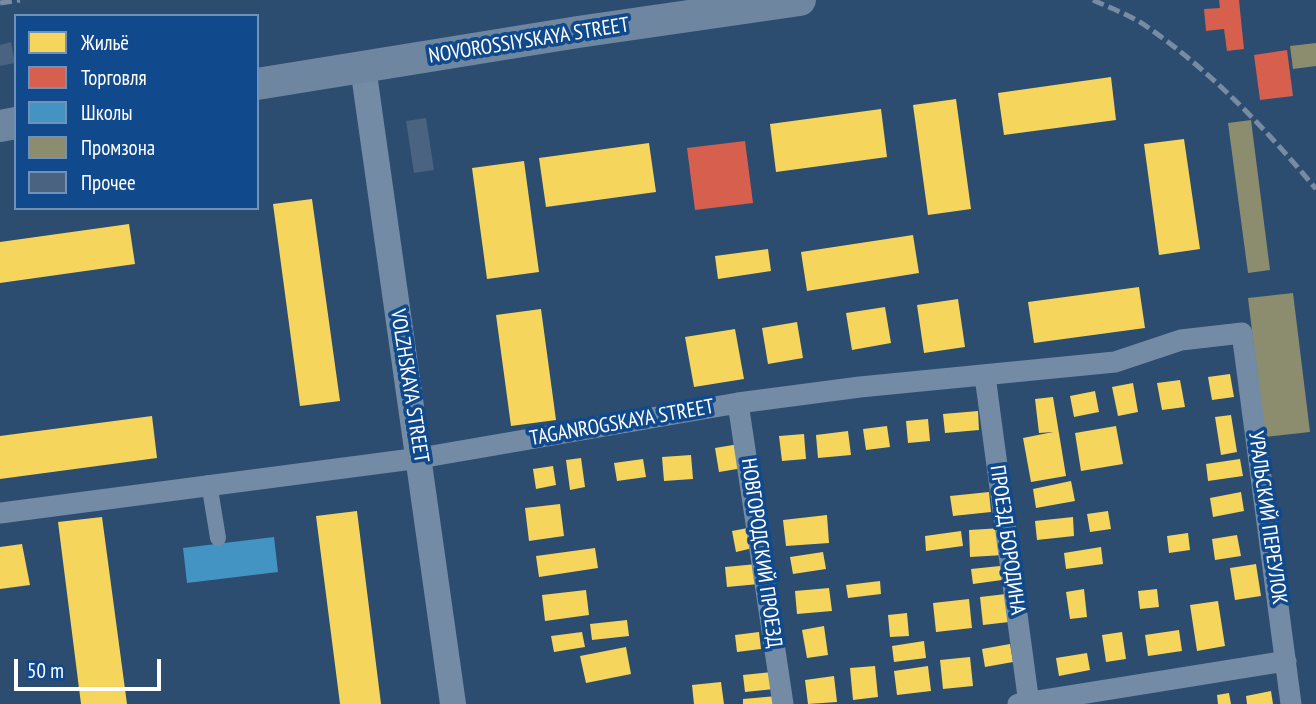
<!DOCTYPE html>
<html>
<head>
<meta charset="utf-8">
<style>
	body { margin:0 }
	#map { position:relative; width:1316px; height:704px; overflow:hidden; background:#2c4c70; font-family:"PT Sans Narrow",sans-serif }
	canvas { display:block }
	.legend { position:absolute; left:14px; top:14px; width:245px; height:196px; box-sizing:border-box; background:#104a8c; border:2px solid #7092ba; margin:0; padding:9px 12px; list-style:none; font-size:21px; color:#fff }
	.legend li { display:flex; align-items:center; gap:14px; height:35px }
	.legend b { width:35px; border:2px solid #7092ba }
	.scale { position:absolute; left:14px; top:659px; width:147px; height:32px; box-sizing:border-box; border:4px solid #fff; border-top:0; padding-left:9px; font-size:21px; line-height:24px; white-space:nowrap; color:#fff; -webkit-text-stroke:5px #104a8c; paint-order:stroke }
</style>
</head>
<body>
<div id="map">
<canvas width="1316" height="704"></canvas>
<ul class="legend">
<li><b style="height:19px;background:#f6d55c"></b>Жильё</li>
<li><b style="height:19px;background:#d6604d"></b>Торговля</li>
<li><b style="height:19px;background:#4393c3"></b>Школы</li>
<li><b style="height:19px;background:#8c8c6e"></b>Промзона</li>
<li><b style="height:19px;background:#496380"></b>Прочее</li>
</ul>
<div class="scale">50 m</div>
</div>
<script>
const context = document.querySelector('canvas').getContext('2d');
context.lineJoin = 'round';
function fillPath(path, color) { context.fillStyle = color; context.fill(path, 'evenodd'); }
function strokePath(path, color, width, dash) { context.strokeStyle = color; context.lineWidth = width; context.lineCap = dash ? 'butt' : 'round'; context.setLineDash(dash || []); context.stroke(path); }
function label(font, color, halo, rows, align = 'center') {
  context.font = font + ' "PT Sans Narrow",sans-serif'; context.lineWidth = 7; context.setLineDash([]); context.textBaseline = 'middle'; context.strokeStyle = halo; context.fillStyle = color; for (const [text, x, y, turn = 0] of rows) {
    context.save(); context.translate(x, y); context.rotate((+turn || 0) * Math.PI / 180); context.textAlign = isNaN(turn) ? turn : align; if (halo) context.strokeText(text, 0, 0); context.fillText(text, 0, 0); context.restore();
  }
}
const homes = new Path2D(`
	M1111 77 1116 120 1004 135 998 93Z
	M956 99 971 209 928 215 913 105Z
	M881 109 887 157 776 172 770 124Z
	M1184 139 1200 249 1159 255 1144 144Z
	M649 143 656 192 546 207 539 158Z
	M524 161 539 272 487 279 472 168Z
	M312 199 340 401 300 406 273 204Z
	M129 224 135 264 0 283V242Z
	M913 235 919 273 807 291 801 252Z
	M768 249 771 271 718 279 715 256Z
	M1139 287 1145 328 1034 343 1028 302Z
	M958 299 965 347 924 353 917 305Z
	M885 307 891 343 852 350 846 313Z
	M541 309 556 420 511 426 496 315Z
	M797 322 803 358 768 364 762 328Z
	M735 329 744 379 694 387 685 337Z
	M1230 374 1234 397 1212 400 1208 377Z
	M1180 380 1185 407 1162 410 1157 383Z
	M1133 383 1138 412 1118 416 1112 387Z
	M1095 391 1099 412 1074 417 1070 396Z
	M1053 397 1066 476 1031 482 1023 438 1053 432 1039 433 1035 399Z
	M978 411 979 430 945 433 943 414Z
	M1231 415 1237 452 1221 455 1215 417Z
	M152 416 157 458 0 479V436Z
	M928 419 930 441 908 443 906 421Z
	M887 426 890 447 866 450 863 429Z
	M1116 426 1123 464 1081 471 1075 433Z
	M848 431 851 455 818 458 816 435Z
	M804 434 806 459 782 461 779 436Z
	M739 444 743 468 719 472 715 448Z
	M691 455 693 479 664 481 662 457Z
	M581 458 585 487 570 490 566 460Z
	M643 459 646 477 617 481 614 463Z
	M1240 459 1243 476 1208 481 1206 464Z
	M553 466 556 485 536 489 533 469Z
	M1071 481 1075 501 1036 508 1033 489Z
	M989 492 991 512 953 516 950 496Z
	M1241 492 1244 511 1213 517 1210 498Z
	M560 504 564 536 529 541 525 508Z
	M357 511 381 704H340L316 516Z
	M1108 511 1111 529 1090 532 1087 514Z
	M827 515 829 543 786 546 783 520Z
	M102 517 127 704H81L58 522Z
	M1073 517 1074 536 1037 540 1035 521Z
	M753 527 757 547 736 552 732 531Z
	M1002 528 1004 555 970 557 969 530Z
	M961 531 963 546 926 551 925 536Z
	M1188 533 1190 550 1169 553 1167 536Z
	M1237 535 1241 556 1215 560 1212 539Z
	M22 544 30 585 0 589V547Z
	M1101 547 1103 564 1066 569 1064 553Z
	M595 548 598 568 539 577 536 556Z
	M823 552 826 569 793 574 790 557Z
	M757 564 759 584 727 587 725 567Z
	M1256 564 1261 596 1235 600 1230 568Z
	M1000 566 1002 580 973 584 971 569Z
	M880 581 881 594 848 598 846 585Z
	M829 588 832 611 797 614 795 591Z
	M1084 589 1087 617 1070 619 1066 592Z
	M1157 589 1159 607 1140 609 1138 591Z
	M586 590 589 615 545 621 542 595Z
	M1006 594 1009 622 983 625 980 597Z
	M969 599 972 628 936 632 933 603Z
	M1218 601 1225 646 1197 651 1190 605Z
	M907 613 909 636 890 637 888 615Z
	M627 620 629 636 592 640 590 624Z
	M824 626 828 655 807 658 802 630Z
	M1179 630 1182 651 1148 656 1145 635Z
	M582 632 585 647 554 652 551 636Z
	M759 632 761 649 737 652 735 635Z
	M1122 632 1126 659 1106 662 1102 635Z
	M924 641 926 658 894 662 892 646Z
	M1010 644 1013 662 985 667 982 649Z
	M626 647 631 674 586 683 580 656Z
	M1087 653 1090 670 1059 676 1056 658Z
	M970 657 973 686 943 689 940 660Z
	M875 666 878 697 853 700 850 668Z
	M928 666 931 691 897 695 894 671Z
	M772 672 774 689 745 692 743 675Z
	M834 676 837 702 808 704 805 680Z
	M721 682 724 704H694L692 685Z
	M1271 691 1273 704H1247L1246 696Z
	M1229 693 1231 704H1218L1217 695Z
	M777 696 778 704H743V699Z`);
const shops = new Path2D(`
	M1219 0H1239L1244 49 1227 51 1224 29 1206 31 1204 9 1220 8Z
	M1287 50 1293 96 1260 100 1254 55Z
	M745 141 753 203 695 210 687 148Z`);
const schools = new Path2D(`
	M274 537 278 572 187 583 183 548Z`);
const industry = new Path2D(`
	M1316 43V66L1293 69 1290 46Z
	M1251 120 1270 270 1248 273 1228 123Z
	M1293 293 1310 432 1265 437 1248 298Z`);
const building = new Path2D(`
	M11 42 15 63 0 66V45Z
	M426 118 434 170 414 173 406 121Z`);
const pedestrian = new Path2D(`
	M209 483 218 538`);
const minor = new Path2D(`
	M985 376 1029 704
	M738 403 783 704
	M0 513 420 458 738 403 860 387 1115 362 1181 340 1242 333 1291 704
	M1018 704 1286 661`);
const tertiary = new Path2D(`
	M363 67 453 704`);
const secondary = new Path2D(`
	M257 84 578 32 800 0
	M0 126 16 123`);
const rail = new Path2D(`
	M1093 0C1110 8 1130 15 1146 26 1211 71 1266 129 1316 189
	M0 3 20 0`);
const streetNames = [
	["NOVOROSSIYSKAYA STREET",529,41,-9],
	["VOLZHSKAYA STREET",409,386,81],
	["TAGANROGSKAYA STREET",622,423,-10],
	["УРАЛЬСКИЙ ПЕРЕУЛОК",1267,518,82],
	["ПРОЕЗД БОРОДИНА",1007,540,82],
	["НОВГОРОДСКИЙ ПРОЕЗД",761,553,82]
];
fillPath(homes, '#f6d55c');
fillPath(shops, '#d6604d');
fillPath(schools, '#4393c3');
fillPath(industry, '#8c8c6e');
fillPath(building, '#496380');
strokePath(pedestrian, '#738ba4', 16);
strokePath(minor, '#738ba4', 21);
strokePath(tertiary, '#738ba4', 26);
strokePath(secondary, '#6f86a0', 32);
strokePath(rail, '#778ca3', 5, [12, 5]);
label('21px', '#fff', '#104a8c', streetNames);
</script>
</body>
</html>
